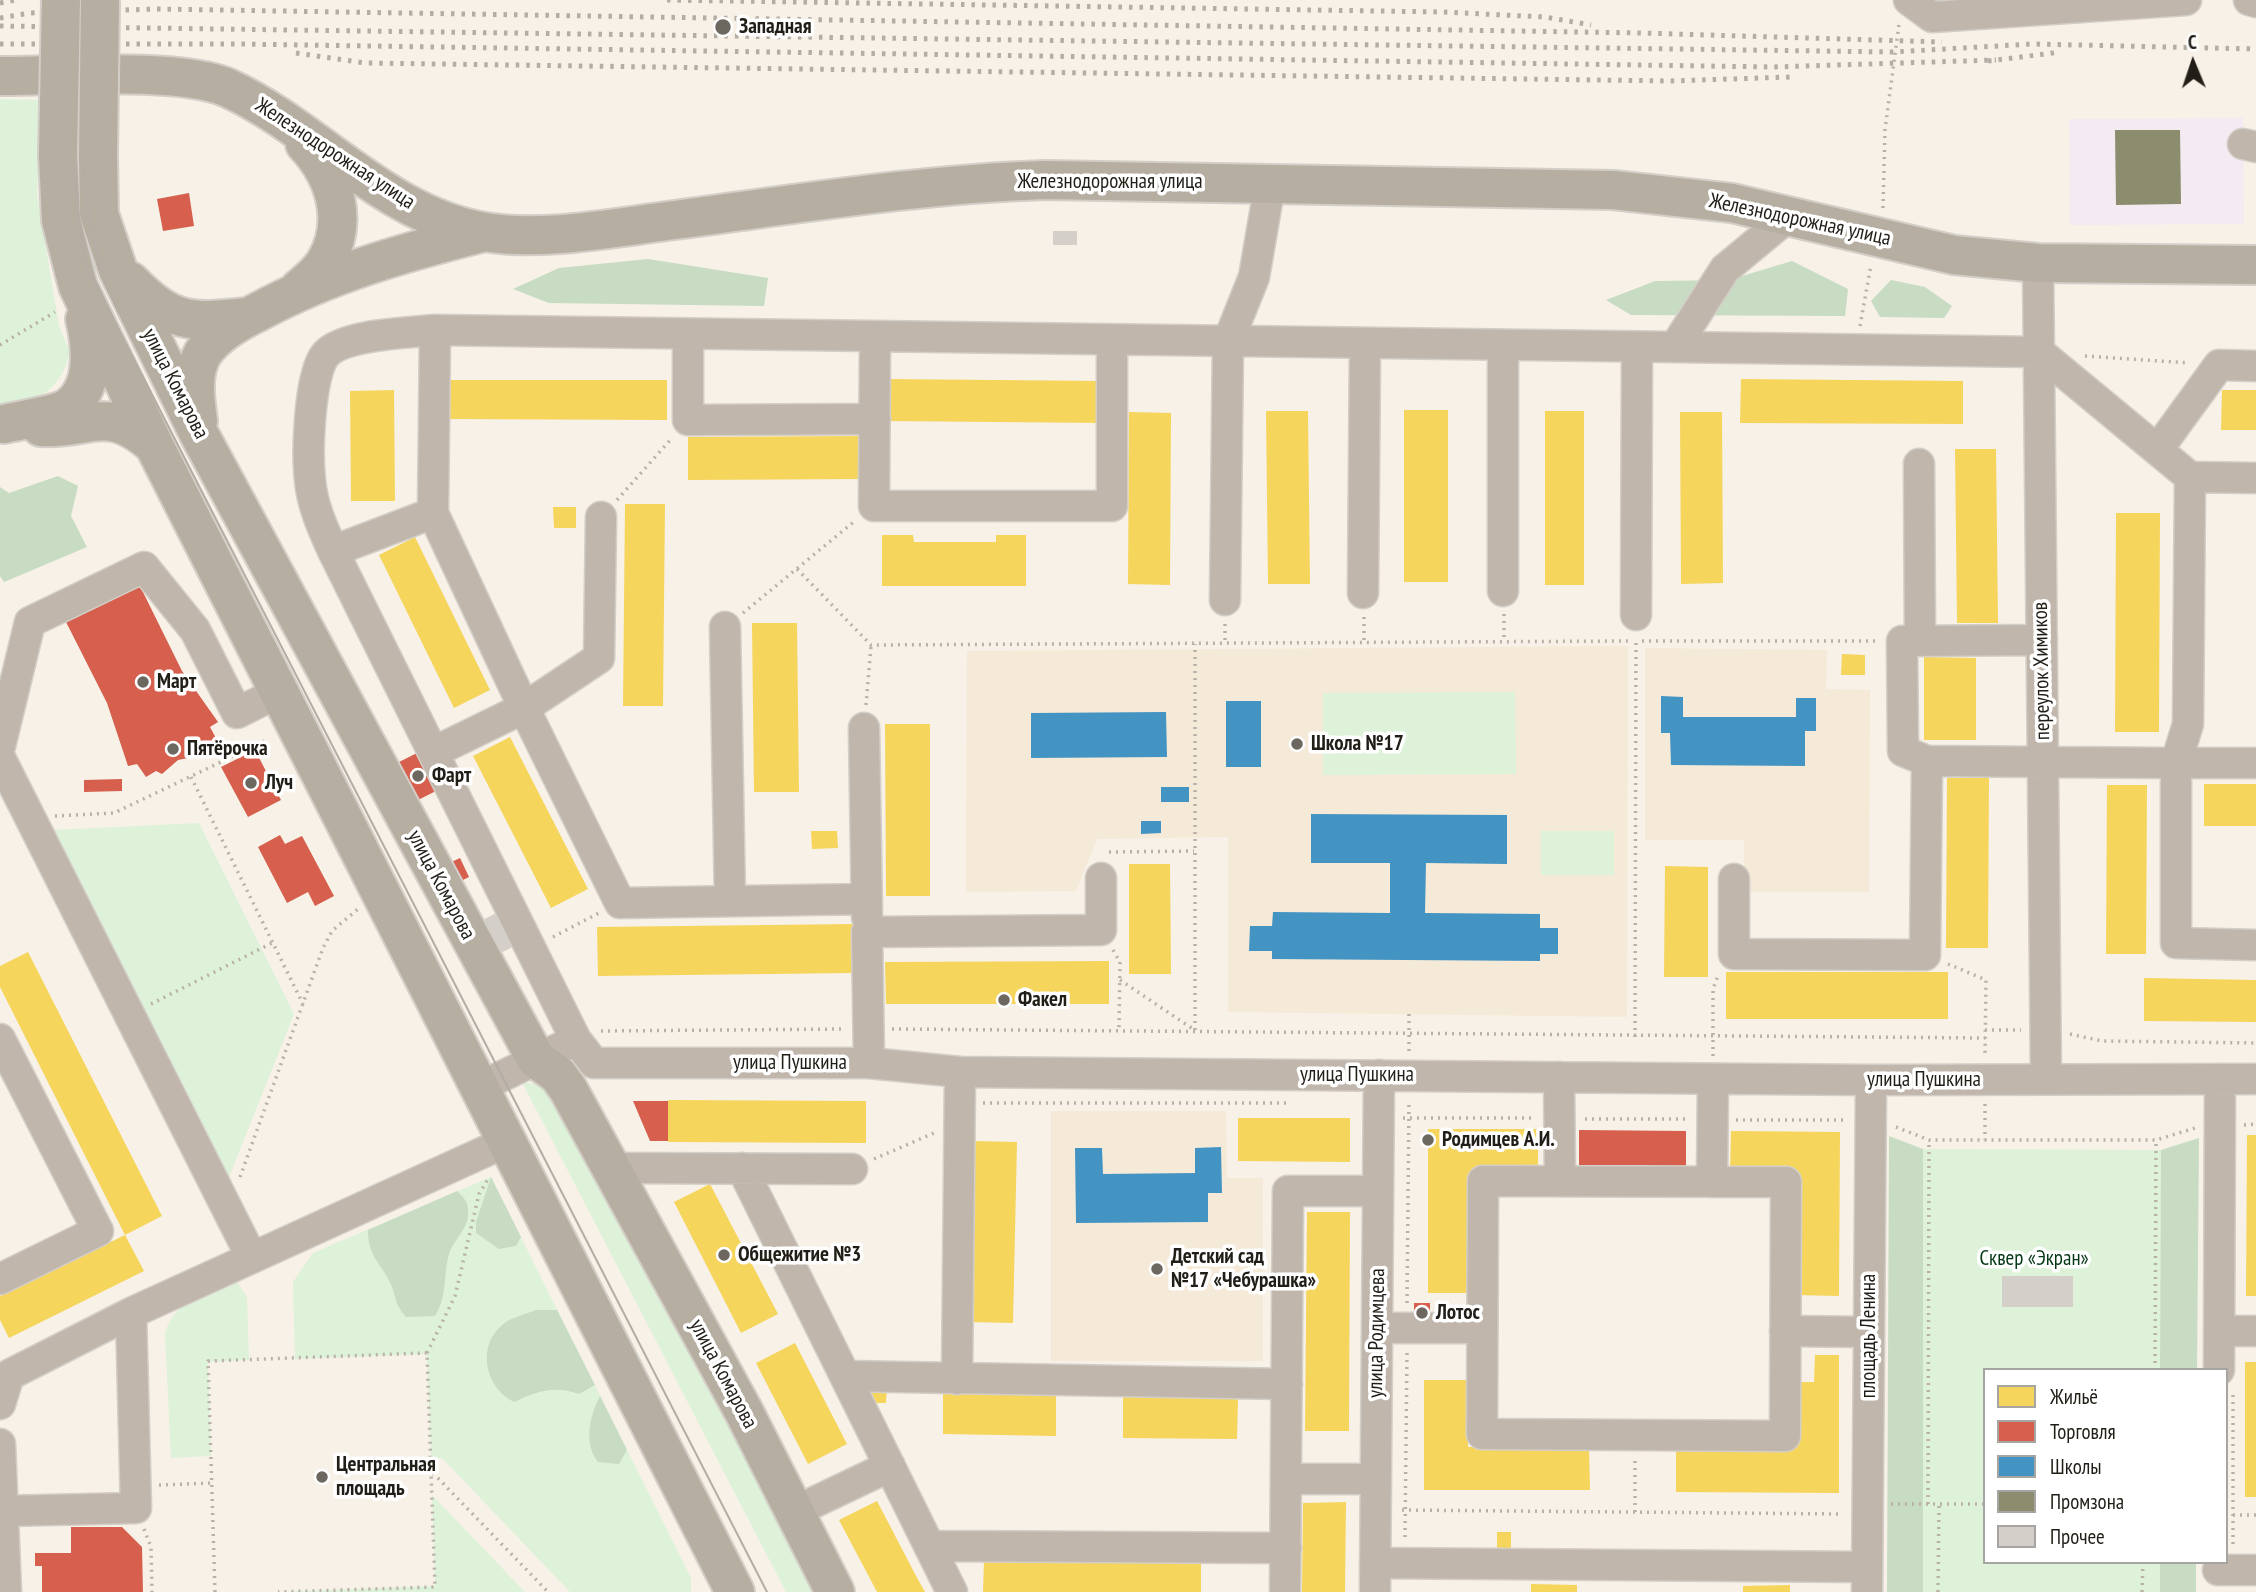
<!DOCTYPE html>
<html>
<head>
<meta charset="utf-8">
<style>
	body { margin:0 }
	#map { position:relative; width:2256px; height:1592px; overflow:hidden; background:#f7f1e7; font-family:"PT Sans Narrow",sans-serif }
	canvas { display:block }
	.legend { position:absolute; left:1983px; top:1368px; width:245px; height:196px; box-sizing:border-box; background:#fff; border:2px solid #a6a5a2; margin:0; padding:9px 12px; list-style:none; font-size:21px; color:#211e17 }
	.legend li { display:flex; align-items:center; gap:14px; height:35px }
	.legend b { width:35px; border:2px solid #a6a5a2 }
	.north { position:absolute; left:2158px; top:28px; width:70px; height:70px; -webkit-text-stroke:5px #fff; paint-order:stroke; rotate:358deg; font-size:19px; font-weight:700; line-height:28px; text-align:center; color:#211e17 }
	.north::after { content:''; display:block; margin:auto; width:24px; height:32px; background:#211e17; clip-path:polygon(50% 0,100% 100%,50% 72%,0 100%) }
</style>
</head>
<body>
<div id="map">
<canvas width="2256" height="1592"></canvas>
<ul class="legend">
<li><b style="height:19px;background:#f6d55c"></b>Жильё</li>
<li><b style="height:19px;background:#d6604d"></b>Торговля</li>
<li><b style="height:19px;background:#4393c3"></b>Школы</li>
<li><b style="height:19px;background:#8c8c6e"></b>Промзона</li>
<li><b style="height:19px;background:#d5cfc9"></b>Прочее</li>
</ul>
<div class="north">С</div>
</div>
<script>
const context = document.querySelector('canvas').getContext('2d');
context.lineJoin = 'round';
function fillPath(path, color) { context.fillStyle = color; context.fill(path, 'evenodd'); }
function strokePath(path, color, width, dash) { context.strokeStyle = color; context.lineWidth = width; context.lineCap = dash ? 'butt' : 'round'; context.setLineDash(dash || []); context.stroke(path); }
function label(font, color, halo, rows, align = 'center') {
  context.font = font + ' "PT Sans Narrow",sans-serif'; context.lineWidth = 7; context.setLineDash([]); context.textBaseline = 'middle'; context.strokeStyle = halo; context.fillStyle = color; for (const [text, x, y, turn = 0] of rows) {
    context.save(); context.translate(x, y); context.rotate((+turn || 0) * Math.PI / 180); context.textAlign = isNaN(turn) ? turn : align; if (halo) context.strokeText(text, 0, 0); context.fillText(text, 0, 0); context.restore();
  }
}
const industrial = new Path2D(`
	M2243 118 2244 224 2070 225 2069 119Z`);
const built = new Path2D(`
	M1628 646 1627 1017 1228 1012V837L1097 839 1076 891 966 892 967 651Z
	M1645 648 1827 650 1826 689 1870 690 1869 892H1744V840H1645Z
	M1051 1111H1226L1227 1178H1263V1361H1051Z`);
const green = new Path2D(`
	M0 99 40 100 37 194 59 326 70 352C61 389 38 405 0 403Z
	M1515 692 1516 774 1323 775V693Z
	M199 823 294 1014 225 1187 54 830Z
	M1541 831H1614V875H1541Z
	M522 1082 548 1086 825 1592H786Z
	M1923 1149 2161 1150 2160 1370H1985V1562H2160V1592H1923Z
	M491 1177 691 1578V1592H570L442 1458 431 1459 427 1354 295 1359 293 1282 313 1253Z
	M237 1282 247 1297 249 1360 208 1362 211 1456 171 1458 165 1333C176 1298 206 1295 237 1282Z
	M432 1495 525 1592H278L435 1586Z`);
const forest = new Path2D(`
	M648 259 768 278 764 306 549 303 513 289 559 268Z
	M1792 261 1848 289 1845 316 1631 315 1606 300 1655 281 1729 280Z
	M1891 280 1925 287 1952 306 1944 318 1880 317 1871 301Z
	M58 476 78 486 71 516 87 547 4 582 0 576V487L9 493Z
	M1889 1136 1923 1149V1592H1887Z
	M2199 1138 2197 1370H2160L2161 1150Z
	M491 1177 521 1237 516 1246 499 1249 476 1233V1222Z
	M457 1191C463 1197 468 1201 468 1210 470 1227 456 1237 450 1251 442 1275 449 1293 435 1316L406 1317C395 1304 397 1301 392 1287 382 1262 368 1259 368 1230Z
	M536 1310H557L595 1385 579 1394C554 1385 537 1391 514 1402 487 1389 476 1350 500 1327 510 1317 524 1315 536 1310Z
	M600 1396 627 1450 619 1464 598 1462C583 1443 590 1415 600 1396Z
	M2160 1562H2196V1592H2160Z`);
const homes = new Path2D(`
	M886 379 1103 381V423L885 421Z
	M1741 379 1963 381V424L1740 423Z
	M446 380H667V420L446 419Z
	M394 390 395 501H351L350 391Z
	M2222 390H2256V430H2221Z
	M1404 410H1448V582H1404Z
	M1266 411H1308L1310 584H1268Z
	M1545 411H1584V585H1545Z
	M1129 412 1171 413 1170 585 1128 584Z
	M1680 412H1722L1723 583 1681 584Z
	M862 436 863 479 688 480V437Z
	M1955 449H1996L1998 623H1957Z
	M625 504H665L663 706H623Z
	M553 507H576V528H554Z
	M2116 513H2160L2159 732H2115Z
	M882 535H913L914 542H996V535H1026V586H882Z
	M415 537 490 690 454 708 379 555Z
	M752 623H797L799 792H754Z
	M1842 654 1865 655V675H1841Z
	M1924 657 1976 658V740H1924Z
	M885 724H930V896H886Z
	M510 737 588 889 551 908 473 756Z
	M1947 778H1989L1988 948H1946Z
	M2204 784H2256V826H2204Z
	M2107 785H2147L2146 954H2106Z
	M811 831H837L838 848 812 849Z
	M1129 864H1170L1171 974H1129Z
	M1665 866 1708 867V977H1664Z
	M854 924V973L598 976 597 927Z
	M28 952 162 1216 125 1235 144 1271 9 1338 0 1320V1296L125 1235 0 987V966Z
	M1109 961V1004H886L885 962Z
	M1726 972H1948V1019H1726Z
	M2144 978 2256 980V1022L2144 1021Z
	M668 1100 866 1101V1143L668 1142Z
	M1238 1118H1350V1162L1238 1161Z
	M1428 1129H1538V1172H1470L1469 1293H1428Z
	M1731 1131 1840 1132 1839 1296 1796 1295 1797 1174 1730 1173Z
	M2247 1135H2256V1296H2246Z
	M972 1141 1017 1142 1013 1323 969 1322Z
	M710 1184 778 1314 741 1333 674 1202Z
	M1307 1212H1350L1349 1431H1305Z
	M795 1343 847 1444 808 1464 756 1363Z
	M1815 1355H1839V1493L1676 1492V1449L1794 1450 1795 1382H1814Z
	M2245 1362H2256V1497H2245Z
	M1424 1380H1468V1447H1589L1590 1490H1424Z
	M867 1383H887L886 1403H867Z
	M943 1394 1056 1395V1436L943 1434Z
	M1123 1397 1238 1399 1237 1439 1123 1438Z
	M877 1501 915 1574 925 1592H877L839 1520Z
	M1346 1502 1345 1592H1302L1303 1503Z
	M1497 1532H1511V1549L1497 1548Z
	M984 1561 1201 1563V1592H983Z
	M1531 1584 1577 1585V1592H1531Z
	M1790 1585V1592H1743V1586Z`);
const shops = new Path2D(`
	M189 193 194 226 163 231 157 199Z
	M138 582 182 671 218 722 210 727 217 740 203 748V755L178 760 162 774 156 771 146 777 137 764 128 766 107 703 64 618Z
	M255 750 281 800 248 817 221 767Z
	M421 751 440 789 416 801 397 763Z
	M122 779V791L84 792V780Z
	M280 835 285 844 302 836 334 896 315 906 308 892 287 903 258 847Z
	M460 858 469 877 455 884 445 865Z
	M633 1101H668V1141H650Z
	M1579 1130 1686 1131V1174L1579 1173Z
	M1414 1303H1430V1322L1414 1323Z
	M71 1527H122L142 1547 143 1592H42V1566H35V1553H71Z`);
const schools = new Path2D(`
	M1661 696 1683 697V717H1796V698H1816V731H1805V766L1671 765 1670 733H1661Z
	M1226 701H1261V767H1226Z
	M1166 712 1167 757 1031 758V713Z
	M1161 787H1189V802H1161Z
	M1311 814 1507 815V864L1426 863 1425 913 1540 914V928H1558V954H1540V961L1272 959V951H1249L1250 926H1272L1273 912 1390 913V863H1311Z
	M1141 821H1161V833L1141 834Z
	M1221 1147 1222 1193H1208V1222L1076 1223 1075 1148H1102L1103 1174 1195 1173V1148Z`);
const industry = new Path2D(`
	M2115 130H2180L2181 204 2116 205Z`);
const building = new Path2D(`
	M1053 231H1077V245H1053Z
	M498 912 516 945 499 954 481 921Z
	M2002 1276H2073V1307H2002Z`);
const path = new Path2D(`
	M1883 208 1885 130 1899 24
	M1860 326 1871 265
	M0 345 55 312
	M2085 356 2189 363
	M617 500 672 438
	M797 569 871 645 1630 641
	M743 613 856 520
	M1504 614V641
	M1364 617V640
	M1225 624V643
	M1642 641H1879
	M866 705 871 646
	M191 777 303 1004
	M55 816 114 813 269 739
	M1109 852 1194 851
	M553 937 599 913
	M1113 950 1120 962 1119 1029
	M1948 964 1986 980 1985 1054
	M1120 980 1193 1029
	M151 1004 272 943
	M892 1029 1985 1038
	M1195 1030V644
	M1985 1030H2021
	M601 1031 845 1029
	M2070 1034 2102 1041 2256 1043
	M1635 1037 1636 640
	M1409 1051V1014
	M1713 1056V989L1719 973
	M983 1103H1287
	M1985 1104V1140
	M1403 1118H1535
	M1585 1119H1689
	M1736 1120H1847
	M2244 1125 2256 1124
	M1896 1127 1929 1140H2156L2195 1128
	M874 1159 934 1133
	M240 1177 323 948 332 931 358 909
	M1407 1303 1409 1100
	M427 1353 455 1296 479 1194 488 1179
	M2155 1370 2156 1140
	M433 1473 548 1592
	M159 1485 212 1483
	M1891 1504H1985
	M1928 1504 1929 1140
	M1402 1510 1842 1514
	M1635 1512V1459
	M2226 1515H2256
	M144 1529 151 1547 152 1592
	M1405 1537 1407 1352
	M2233 1544V1391
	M215 1592 208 1361 427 1353 435 1587 278 1592
	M1938 1592 1939 1504
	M2142 1592 2143 1562`);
const minor = new Path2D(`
	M1909 0 1932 17 2186 0
	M2249 0 2256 2
	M2243 144 2256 147
	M2038 263 2046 1079
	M688 335V420L875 419
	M875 337 874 506H1112V340
	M1503 345V591
	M1675 347 1725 269 1789 216
	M2158 449 2219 365 2256 366
	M1919 464 1920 641
	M2256 478 2190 477 2039 352 435 330C408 333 345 334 326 354 309 373 307 454 310 480 312 505 323 529 333 551L576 1040 594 1063H869L960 1072 1871 1080 2256 1079
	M601 517 599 658 524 708 620 903 866 899
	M333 551 433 513
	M1363 593 1365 344
	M1225 600 1228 342 1254 277 1270 184
	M1636 615 1637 347
	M725 627 730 900
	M2042 640 1902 641 1903 751 1927 761 2176 763 2188 724 2190 477
	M864 728 867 917
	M0 746 30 622 144 567 195 630 237 713 279 692
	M434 752 524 708 433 513 435 330
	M0 758 252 1258
	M2256 763H2176V943L2256 945
	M1734 879V954L1925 955 1927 761
	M0 1039 98 1231 0 1279
	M869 1063 867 932 1101 930V878
	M1559 1077 1560 1181
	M480 1087 576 1040
	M612 1168 852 1169
	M742 1168 952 1592
	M1483 1181 1786 1182 1785 1436 1482 1434Z
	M1712 1182 1713 1079
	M1377 1328H1482
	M1785 1331 1869 1332
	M2219 1331H2256
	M2219 1370 2220 1079
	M845 1376 1287 1384
	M957 1379 960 1072
	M0 1404 9 1375 131 1313 508 1141
	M0 1444 6 1592
	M1286 1479H1375
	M3 1511 136 1508 131 1313
	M796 1511 890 1466
	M929 1546 1286 1548
	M1375 1563 1867 1567
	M2218 1570H2256
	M1285 1592 1288 1191H1378
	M1375 1592 1379 1075
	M1867 1592 1871 1080`);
const major = new Path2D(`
	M0 76C56 76 181 67 228 88 317 129 384 215 485 232 543 242 617 227 675 220 798 204 921 184 1045 180L1613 190 1732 203 1954 255 2038 263 2256 265
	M58 155 61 220 78 286 154 445 735 1592
	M98 156 99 214 118 270 199 434 536 1059 558 1075 568 1089 744 1412 835 1592
	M130 281C172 324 190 323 248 317
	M299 289C308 281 320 272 326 261 349 221 335 176 305 144
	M198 421C195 400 191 373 203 353 216 334 238 322 258 312 330 273 406 252 485 232
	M4 424C20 420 57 415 69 407 95 387 92 349 85 319
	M41 427C92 430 105 403 154 445`);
const tram = new Path2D(`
	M75 0C73 90 69 177 86 266L767 1592
	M82 158C88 213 94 264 119 313`);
const rail = new Path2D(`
	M667 0 1442 12 1545 17 1591 25
	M0 3 15 0
	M0 18 30 13 156 9 1641 33 1942 42
	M0 26 1893 52 2032 44 2256 49
	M0 44H237L1773 67 1996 60
	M296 53 366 63 1670 81 1790 77
	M1988 61 2061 52`);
const majorBridge = new Path2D(`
	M58 155 61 0
	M98 156 100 0`);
const markers = [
	[723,27,9,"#6c6860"],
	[143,682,7,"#6c6860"],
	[1297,744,7,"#6c6860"],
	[173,749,7,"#6c6860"],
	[418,776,7,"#6c6860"],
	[251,783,7,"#6c6860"],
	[1004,1000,7,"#6c6860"],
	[1428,1140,7,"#6c6860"],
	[724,1255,7,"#6c6860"],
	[1157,1269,7,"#6c6860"],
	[1422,1313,7,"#6c6860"],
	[322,1477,7,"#6c6860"]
];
const poiNames = [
	["Западная",739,27],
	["Март",157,682],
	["Школа №17",1311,744],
	["Пятёрочка",187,749],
	["Фарт",432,776],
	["Луч",265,783],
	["Факел",1018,1000],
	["Родимцев А.И.",1442,1140],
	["Общежитие №3",738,1255],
	["Детский сад",1171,1257],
	["№17 «Чебурашка»",1171,1281],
	["Лотос",1436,1313],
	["Центральная",336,1465],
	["площадь",336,1489]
];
const streetNames = [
	["Железнодорожная улица",335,154,33],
	["Железнодорожная улица",1110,182],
	["Железнодорожная улица",1800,220,12],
	["улица Комарова",175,384,63],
	["переулок Химиков",2042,671,-91],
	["улица Комарова",441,885,62],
	["улица Пушкина",790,1063],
	["улица Пушкина",1357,1075],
	["улица Пушкина",1924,1080],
	["улица Родимцева",1377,1333,-89],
	["площадь Ленина",1869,1336,-90],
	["улица Комарова",723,1374,62]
];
const parkNames = [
	["Сквер «Экран»",2034,1259]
];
fillPath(industrial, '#f4eaf1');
fillPath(built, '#f5ead8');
fillPath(green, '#ddf2d9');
fillPath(forest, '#c7dcc3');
fillPath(homes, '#f6d55c');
fillPath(shops, '#d6604d');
fillPath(schools, '#4393c3');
fillPath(industry, '#8c8c6e');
fillPath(building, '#d5cfc9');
strokePath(minor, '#d3cec7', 33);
strokePath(major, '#d3cec7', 42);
strokePath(path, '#b9b1a8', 3.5, [2, 5]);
strokePath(minor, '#c0b6ac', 30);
strokePath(major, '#b7aea2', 38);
strokePath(tram, '#b4ada5', 2);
strokePath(rail, '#b4ada5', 5, [3.5, 7]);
strokePath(majorBridge, '#d3cec7', 42, []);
strokePath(majorBridge, '#b7aea2', 38);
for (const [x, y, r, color] of markers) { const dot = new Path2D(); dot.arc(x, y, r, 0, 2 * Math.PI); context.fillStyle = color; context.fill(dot); strokePath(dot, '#fff', 2.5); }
label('bold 21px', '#211e17', '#fff', poiNames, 'left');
label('21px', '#211e17', '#fff', streetNames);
label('21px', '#053816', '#fff', parkNames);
</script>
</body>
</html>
